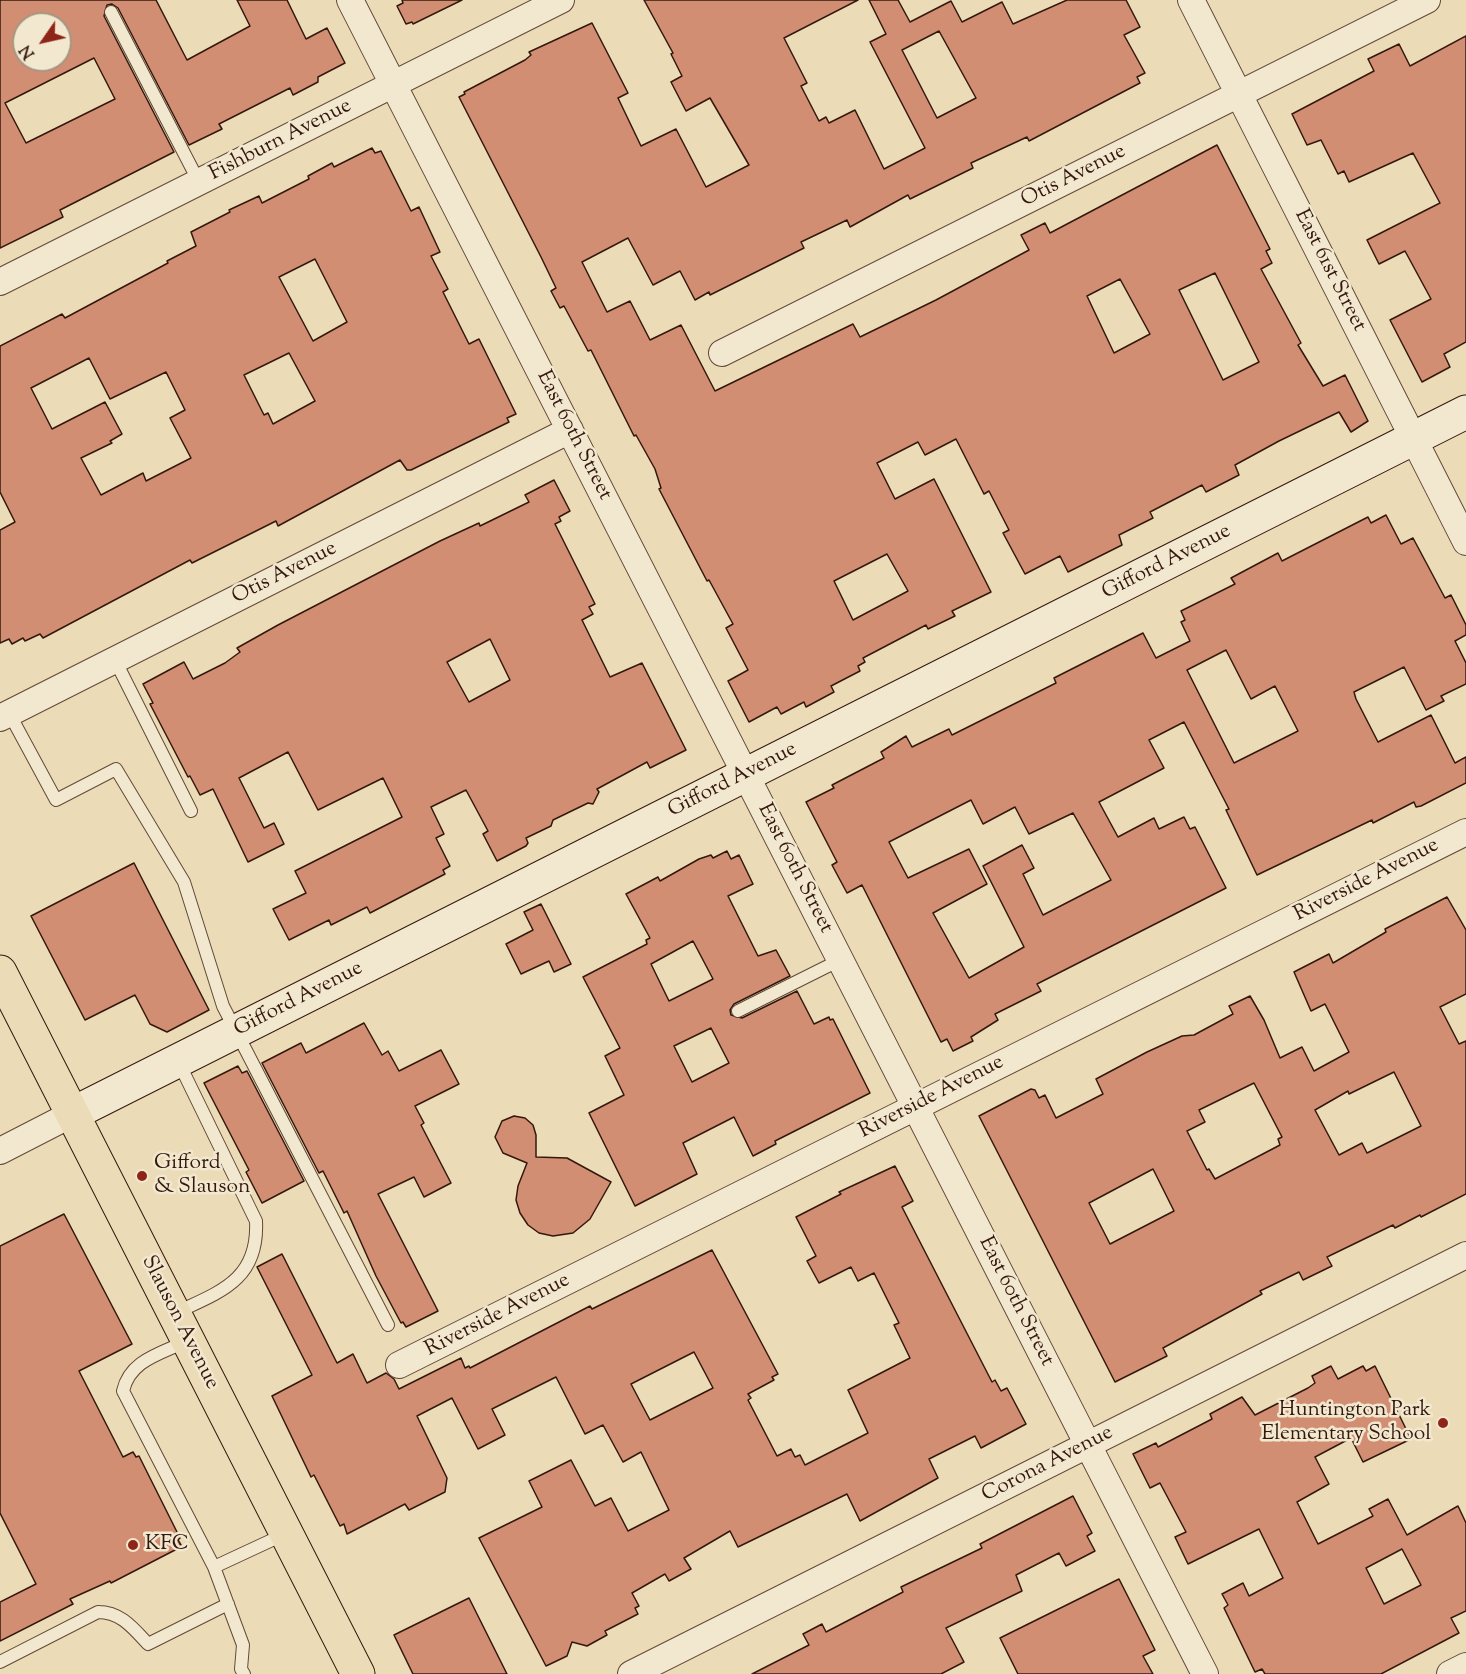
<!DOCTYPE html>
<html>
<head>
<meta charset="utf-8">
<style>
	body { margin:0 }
	#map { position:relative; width:1466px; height:1674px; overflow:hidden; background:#ebdbb6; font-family:"Sorts Mill Goudy",serif }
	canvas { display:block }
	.north { position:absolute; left:12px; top:12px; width:60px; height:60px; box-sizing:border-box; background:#f2e8d0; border:2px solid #a69582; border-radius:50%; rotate:236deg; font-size:16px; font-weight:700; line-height:24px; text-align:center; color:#34180e }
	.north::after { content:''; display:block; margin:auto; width:21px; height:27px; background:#8f2418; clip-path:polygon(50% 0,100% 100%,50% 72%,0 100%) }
</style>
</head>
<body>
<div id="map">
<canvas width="1466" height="1674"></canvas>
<div class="north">N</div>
</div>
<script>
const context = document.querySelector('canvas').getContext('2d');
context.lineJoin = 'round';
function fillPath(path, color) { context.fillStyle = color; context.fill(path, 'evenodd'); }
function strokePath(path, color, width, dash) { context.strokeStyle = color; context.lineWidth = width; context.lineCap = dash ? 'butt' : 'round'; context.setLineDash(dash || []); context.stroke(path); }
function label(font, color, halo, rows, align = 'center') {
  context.font = font + ' "Sorts Mill Goudy",serif'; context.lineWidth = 5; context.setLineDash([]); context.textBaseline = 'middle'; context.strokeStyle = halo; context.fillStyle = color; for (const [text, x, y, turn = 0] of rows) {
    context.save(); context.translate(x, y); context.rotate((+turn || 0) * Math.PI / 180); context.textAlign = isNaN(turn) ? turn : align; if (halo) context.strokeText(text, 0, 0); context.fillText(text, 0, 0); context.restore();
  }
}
const building = new Path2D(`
	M0 0H156L187 60 250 26 237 0H287L306 39 327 28 345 63 318 77V82L293 95 290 88 219 124 222 129 189 145 118 8 112 4 107 5 104 16 174 152 60 210 63 217 0 248ZM24 24H60V60H24ZM94 58 115 99 26 143 5 103Z
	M402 0H462L413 24 412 22 406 24 397 6 403 3Z
	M644 0H858L784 38 807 83 801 86 819 121 826 117 829 123 855 110 884 169 925 148 870 42 886 34 869 0H898L910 22 951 1 962 22 1002 2 1013 24 1067 0H1126L1140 27 1124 35 1145 73 1137 77 1140 83 1029 141 1027 137 971 163 973 168 910 199 908 195 850 227 847 220 801 242 804 248 710 295 709 292 695 300 680 271 653 285 628 238 582 262 607 312 630 301 650 340 681 325 715 391 853 324 860 337 936 300 1029 250 1021 235 1045 223 1050 233 1217 145 1270 249 1266 251 1272 263 1261 269 1301 343 1298 345 1323 386 1345 375 1368 421 1351 432 1339 412 1279 441 1235 465 1239 475 1206 492 1202 485 1150 512 1153 518 1119 535 1122 545 1068 572 1060 556 1025 574 1003 533 1009 530 989 491 984 494 956 439 925 455 918 442 877 463 895 499 934 479 991 592 952 611 955 616 928 629 926 625 863 658 865 662 858 666 860 671 831 686 834 692 806 707 804 702 781 714 777 707 749 722 728 681 748 670 726 628 733 624 709 580 707 581 659 489 661 488 655 469 636 435 634 436 591 350 588 351 564 306 560 308 551 291 556 288 541 257 459 97 465 94 464 92 525 60 531 55 529 52 592 23 628 93 618 98 641 146 676 129 706 187 749 165 710 98 686 111 671 82 682 76 671 54 673 53ZM939 31 976 98 937 118 902 50ZM1215 273 1259 362 1223 380 1179 290ZM1120 279 1150 334 1114 353 1087 296ZM887 554 908 591 853 620 834 581Z
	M1466 36V342L1444 354 1450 367 1422 382 1390 320 1431 299 1405 251 1379 264 1367 240 1440 203 1413 153 1349 182 1344 171 1338 174 1321 140 1307 145 1292 114 1374 71 1368 59 1399 44 1410 66Z
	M372 148 375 153 381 151 411 211 419 207 440 252 431 256 448 289 443 292 469 344 479 339 516 414 507 418 509 422 411 470H407L400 460 278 526 276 521 192 563 190 560 43 638 40 634 25 641 23 638 12 644 9 639 0 643V530L15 522 0 492V346L62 314 65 318 168 263 167 261 196 246 191 232 230 212 229 210 259 196 262 203 309 179 308 176 332 163 334 167ZM315 259 347 322 313 341 279 277ZM289 353 315 401 273 424 268 413 264 415 244 375ZM89 358 110 399 166 372 185 410 170 418 191 458 146 481 143 473 101 495 81 458 112 443 110 441 122 434 105 402 52 429 31 388Z
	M554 480 570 511 559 517 561 521 555 524 595 604 589 607 593 614 582 620 610 677 642 663 686 750 650 768 647 762 597 789 599 792 593 804 588 803 553 820 551 826 526 838 528 843 526 846 497 861 483 834 488 831 466 790 431 807 444 834 436 838 450 866 443 870 445 874 370 913 367 907 331 925 329 920 289 940 273 909 306 893 295 871 402 817 383 778 318 810 288 752 239 778 264 828 274 823 284 844 248 862 213 789 200 795 190 776 188 777 150 704 153 703 143 684 184 662 193 679 225 663 240 652 237 648 278 625 440 541 479 523 480 526 529 502 525 495ZM490 639 510 680 469 702 447 662Z
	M1386 515 1401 544 1413 538 1445 598 1451 595 1466 625V635L1455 641 1466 663V684L1441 696 1444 701 1426 710 1404 667 1354 692 1356 699 1378 742 1431 715 1455 763 1466 757V783L1421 806 1416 807 1414 802 1373 823 1372 820 1257 875 1226 810 1229 809 1184 722 1149 740 1164 768 1099 802 1118 837 1154 818 1159 829 1184 817 1190 829 1195 827 1226 888 1037 984 1041 991 995 1014 998 1020 971 1037 973 1041 953 1051 947 1039 941 1042 862 885 847 893 832 865 837 862 806 802 834 788 832 785 884 758 881 752 906 736 912 747 949 729 952 735 1056 683 1054 678 1143 633 1156 658 1190 641 1181 622 1185 620 1181 611 1235 584 1231 578 1278 553 1282 561 1368 517 1371 523ZM1226 650 1251 699 1275 686 1298 731 1234 763 1187 670ZM971 800 983 824 1015 807 1029 834 1073 813 1111 880 1043 915 1023 874 1034 868 1022 845 983 866 1024 947 969 978 933 913 987 884 969 849 908 878 889 842Z
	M727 851 731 859 739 855 753 884 728 896 758 956 776 950 790 976 734 1004 730 1010 731 1015 742 1018 797 991 814 1024 829 1017 830 1020 833 1019 870 1093 775 1141 776 1144 753 1156 734 1117 683 1143 697 1174 635 1206 589 1113 624 1095 605 1056 620 1048 583 977 647 944 646 940 650 938 626 894 658 877 660 881 699 859 711 855 713 858ZM693 941 713 979 669 1001 651 964ZM711 1028 729 1063 692 1082 674 1046Z
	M134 863 209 1010 167 1032 150 1024 135 995 85 1020 31 916Z
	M1447 897 1466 930V994L1440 1007 1459 1044 1466 1041V1194L1421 1217 1420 1215 1395 1228 1393 1225 1327 1257 1332 1266 1303 1280 1299 1272 1260 1291 1262 1294 1163 1348 1167 1356 1115 1382 979 1116 1031 1089 1035 1090 1039 1098 1045 1095 1056 1118 1103 1094 1096 1079 1147 1052 1182 1036 1194 1035 1233 1014 1229 1006 1250 996 1264 1020 1280 1058 1302 1047 1314 1071 1349 1052 1325 1004 1311 1011 1294 972 1329 954 1333 963 1386 932 1385 929ZM1394 1072 1421 1126 1367 1153 1362 1143 1339 1155 1315 1110 1348 1091 1349 1094ZM1254 1083 1282 1137 1278 1139 1280 1145 1215 1179 1209 1169 1207 1170 1187 1131 1205 1122 1199 1110ZM1153 1169 1174 1211 1110 1244 1089 1203Z
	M541 904 571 964 554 972 549 961 521 974 506 944 533 930 524 912Z
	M364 1023 382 1055 388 1051 399 1071 441 1050 459 1084 415 1106 424 1123 421 1125 451 1183 424 1197 414 1177 378 1194 438 1311 406 1327 403 1322 401 1323 376 1276 347 1211 344 1213 323 1171 319 1173 262 1063 301 1043 306 1053Z
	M238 1066 242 1073 247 1071 304 1181 262 1203 246 1172 249 1170 204 1083Z
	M514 1116 525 1118 533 1125 536 1135V1157L567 1158 611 1182 590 1219 573 1233 553 1236 539 1233 528 1225 520 1213 516 1200 518 1186 527 1163 503 1153 495 1137 502 1121Z
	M895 1166 913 1201 902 1207 992 1382 995 1380 1001 1391 1007 1388 1026 1424 981 1448 975 1436 929 1459 938 1478 860 1521 847 1494 738 1547 730 1531 684 1558 691 1569 669 1581 665 1574 632 1593 639 1606 635 1608 638 1614 605 1631 607 1635 587 1646 572 1642 567 1656 546 1666 479 1538 542 1507 529 1481 571 1460 595 1506 611 1498 628 1531 669 1510 641 1452 623 1462 603 1425 585 1434 556 1377 492 1409 505 1435 478 1449 452 1398 417 1416 447 1478 445 1492 409 1510 405 1504 347 1534 344 1524 340 1526 314 1475 311 1477 272 1396 312 1375 257 1267 282 1254 337 1363 353 1354 367 1383 386 1373 394 1379 399 1389 461 1358 465 1368 469 1366 470 1368 590 1306 592 1309 712 1250 778 1374 772 1377 774 1380 748 1394 751 1398 748 1400 777 1456 791 1449 795 1457 800 1455 805 1465 868 1433 848 1390 910 1358 894 1325 899 1323 874 1273 858 1281 851 1267 819 1283 807 1261 816 1256 796 1217 841 1194 839 1192ZM694 1352 713 1388 650 1420 631 1384Z
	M64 1214 132 1344 79 1371 123 1457 133 1452 136 1457 139 1456 180 1538 178 1540 181 1545 176 1547 177 1549 111 1583 110 1581 70 1599 73 1604 0 1641V1602L36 1584 0 1513V1246Z
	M1331 1366 1338 1379 1363 1366 1366 1371 1375 1366 1411 1439 1363 1462 1351 1438 1315 1457 1329 1484 1297 1502 1318 1544 1373 1516 1369 1509 1388 1499 1407 1535 1458 1506 1466 1523V1611L1451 1618 1459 1633 1381 1674H1265L1262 1669 1255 1672 1224 1608 1228 1605 1222 1594 1243 1583 1249 1596 1283 1578 1259 1529 1188 1564 1175 1537 1186 1532 1160 1483 1150 1488 1133 1454 1156 1443 1158 1447 1212 1419 1210 1414 1242 1397 1255 1415 1308 1388 1315 1383 1312 1376ZM1402 1549 1421 1585 1384 1604 1366 1568Z
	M1073 1496 1092 1533 1087 1536 1095 1551 1066 1566 1059 1553 1016 1575 1022 1591 946 1628 964 1662 941 1674H752L809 1645 803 1634 822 1624 826 1632 903 1592 901 1587 982 1548 980 1544Z
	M1119 1579 1155 1650 1143 1656 1153 1674H1018L1000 1638Z
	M469 1598 507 1674H413L394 1635Z`);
const lane = new Path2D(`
	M111 12 199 182
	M115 660 191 811
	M9 713 56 800 116 769 184 882 223 1006 388 1325
	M738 1011 840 960
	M175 1313C220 1292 259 1280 256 1221L178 1061
	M187 1341C160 1354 130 1360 123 1391L214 1567 243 1645 241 1669 244 1674
	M214 1567 285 1534
	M0 1662 98 1612C121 1612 133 1628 148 1644L228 1604`);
const street = new Path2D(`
	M350 0 1205 1674
	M1191 0 1466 542
	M0 282 561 0
	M722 353 1427 0
	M0 718 570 430
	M0 1151 72 1114
	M399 1365 1466 832
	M631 1674 1466 1255
	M1450 1674 1466 1666`);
const secondary = new Path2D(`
	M72 1114 1466 412`);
const primary = new Path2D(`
	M0 972 358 1674`);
const markers = [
	[142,1176,6,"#8f2418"],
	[1443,1423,6,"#8f2418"],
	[133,1545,6,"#8f2418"]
];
const streetNames = [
	["Fishburn Avenue",281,141,-27],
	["Otis Avenue",1074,177,-27],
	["East 61st Street",1329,271,63],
	["East 60th Street",573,436,63],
	["Gifford Avenue",1167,563,-27],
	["Otis Avenue",285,574,-27],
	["Gifford Avenue",733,781,-27],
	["East 60th Street",794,869,63],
	["Riverside Avenue",1367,881,-27],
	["Gifford Avenue",299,1000,-27],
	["Riverside Avenue",932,1098,-27],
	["East 60th Street",1015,1302,63],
	["Riverside Avenue",498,1316,-27],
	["Slauson Avenue",179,1323,63],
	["Corona Avenue",1048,1465,-27]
];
const poiNames = [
	["Gifford",154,1164],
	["& Slauson",154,1188],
	["Huntington Park",1431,1411,"right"],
	["Elementary School",1431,1435,"right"],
	["KFC",145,1545]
];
fillPath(building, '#d28e73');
strokePath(building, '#34180e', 1.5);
strokePath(lane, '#624938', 14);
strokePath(street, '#624938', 28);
strokePath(secondary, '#34180e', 35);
strokePath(primary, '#34180e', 35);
strokePath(lane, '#f2e8d0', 12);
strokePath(street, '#f2e8d0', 26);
strokePath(secondary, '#f2e8d0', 33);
strokePath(primary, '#ebdbb6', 33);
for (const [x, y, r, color] of markers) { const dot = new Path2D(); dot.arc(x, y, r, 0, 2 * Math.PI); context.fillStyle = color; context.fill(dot); strokePath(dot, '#f2e8d0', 2); }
label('21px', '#34180e', '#f2e8d0', streetNames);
label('21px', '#34180e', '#f2e8d0', poiNames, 'left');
</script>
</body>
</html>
